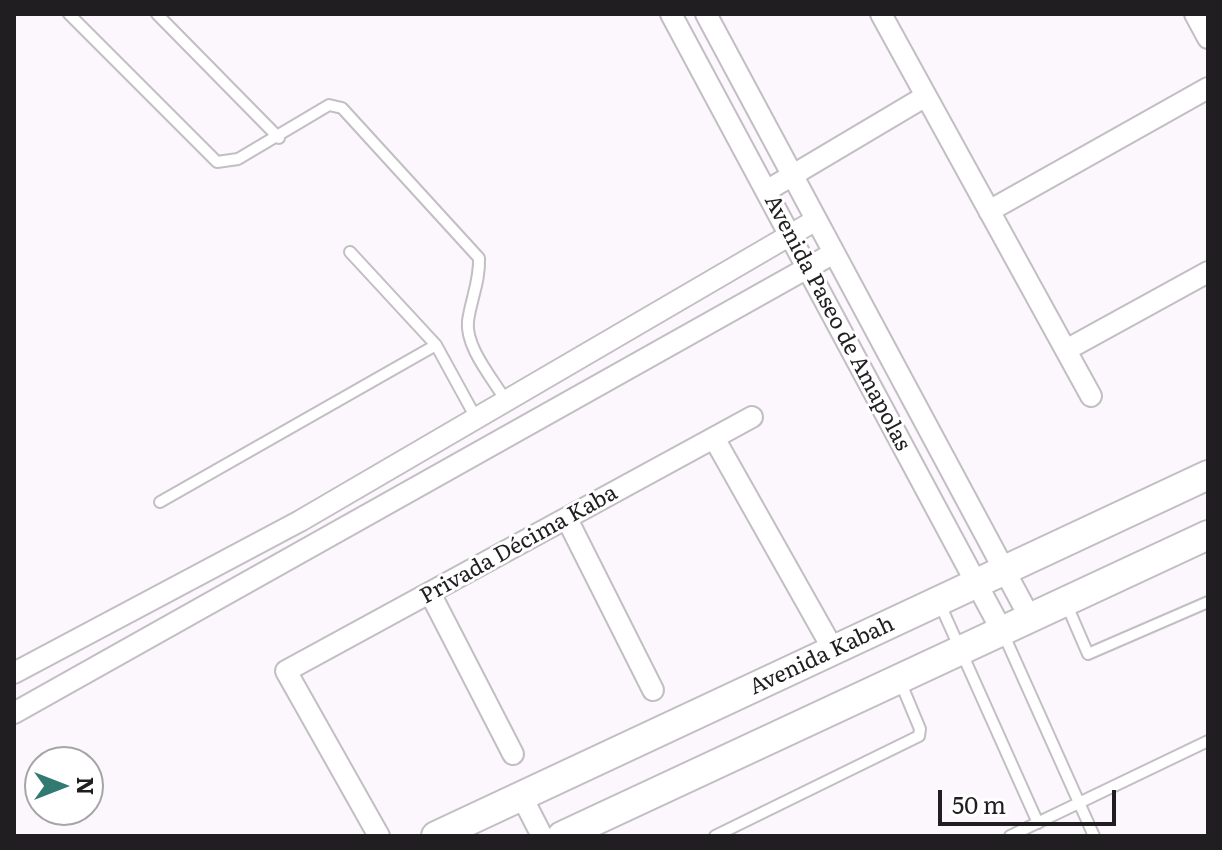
<!DOCTYPE html>
<html>
<head>
<meta charset="utf-8">
<style>
	body { margin:0 }
	#map { position:relative; width:1222px; height:850px; overflow:hidden; background:#fcf7fd; font-family:Literata,serif }
	canvas { display:block }
	.frame { position:absolute; inset:0; border:16px solid #201e20; pointer-events:none }
	.north { position:absolute; left:24px; top:746px; width:80px; height:80px; box-sizing:border-box; background:#fff; border:2px solid #a6a5a6; border-radius:50%; rotate:90deg; font-size:22px; font-weight:700; line-height:32px; text-align:center; color:#201e20 }
	.north::after { content:''; display:block; margin:auto; width:28px; height:36px; background:#327972; clip-path:polygon(50% 0,100% 100%,50% 72%,0 100%) }
	.scale { position:absolute; left:938px; top:790px; width:178px; height:36px; box-sizing:border-box; border:4px solid #201e20; border-top:0; padding-left:10px; font-size:24px; line-height:28px; white-space:nowrap; color:#201e20; -webkit-text-stroke:6px #fff; paint-order:stroke }
</style>
</head>
<body>
<div id="map">
<canvas width="1222" height="850"></canvas>
<div class="frame"></div>
<div class="north">N</div>
<div class="scale">50 m</div>
</div>
<script>
const context = document.querySelector('canvas').getContext('2d');
context.lineJoin = 'round';
function strokePath(path, color, width, dash) { context.strokeStyle = color; context.lineWidth = width; context.lineCap = dash ? 'butt' : 'round'; context.setLineDash(dash || []); context.stroke(path); }
function label(font, color, halo, rows, align = 'center') {
  context.font = font + ' Literata,serif'; context.lineWidth = 6; context.setLineDash([]); context.textBaseline = 'middle'; context.strokeStyle = halo; context.fillStyle = color; for (const [text, x, y, turn = 0] of rows) {
    context.save(); context.translate(x, y); context.rotate((+turn || 0) * Math.PI / 180); context.textAlign = isNaN(turn) ? turn : align; if (halo) context.strokeText(text, 0, 0); context.fillText(text, 0, 0); context.restore();
  }
}
const service = new Path2D(`
	M69 14 217 162 238 159 329 105 342 108 479 258C480 281 471 299 468 321 465 347 493 379 506 401
	M157 14 279 138
	M350 252 436 345 476 418
	M160 502 436 345
	M939 602 1038 823
	M1066 603 1088 654 1208 602
	M1003 633 1094 836
	M715 836 919 736 920 729 900 681
	M1010 836 1208 741`);
const minor = new Path2D(`
	M671 14 1002 631
	M706 14 1030 618
	M881 14 1091 396
	M1195 14 1208 38
	M766 191 926 96
	M989 211 1208 88
	M1066 350 1208 272
	M714 438 834 651
	M567 519 653 690
	M430 593 513 754
	M14 673 300 521 816 220
	M14 713 834 253
	M521 795 542 836
	M379 836 286 671 752 417`);
const secondary = new Path2D(`
	M436 836 1208 475
	M562 836 1208 535`);
const streetNames = [
	["Avenida Paseo de Amapolas",837,323,62],
	["Privada Décima Kaba",519,545,-29],
	["Avenida Kabah",822,656,-25]
];
strokePath(service, '#c3bec4', 14);
strokePath(minor, '#c3bec4', 24);
strokePath(secondary, '#c3bec4', 32);
strokePath(service, '#fff', 10);
strokePath(minor, '#fff', 20);
strokePath(secondary, '#fff', 28);
label('22px', '#201e20', '#fff', streetNames);
</script>
</body>
</html>
